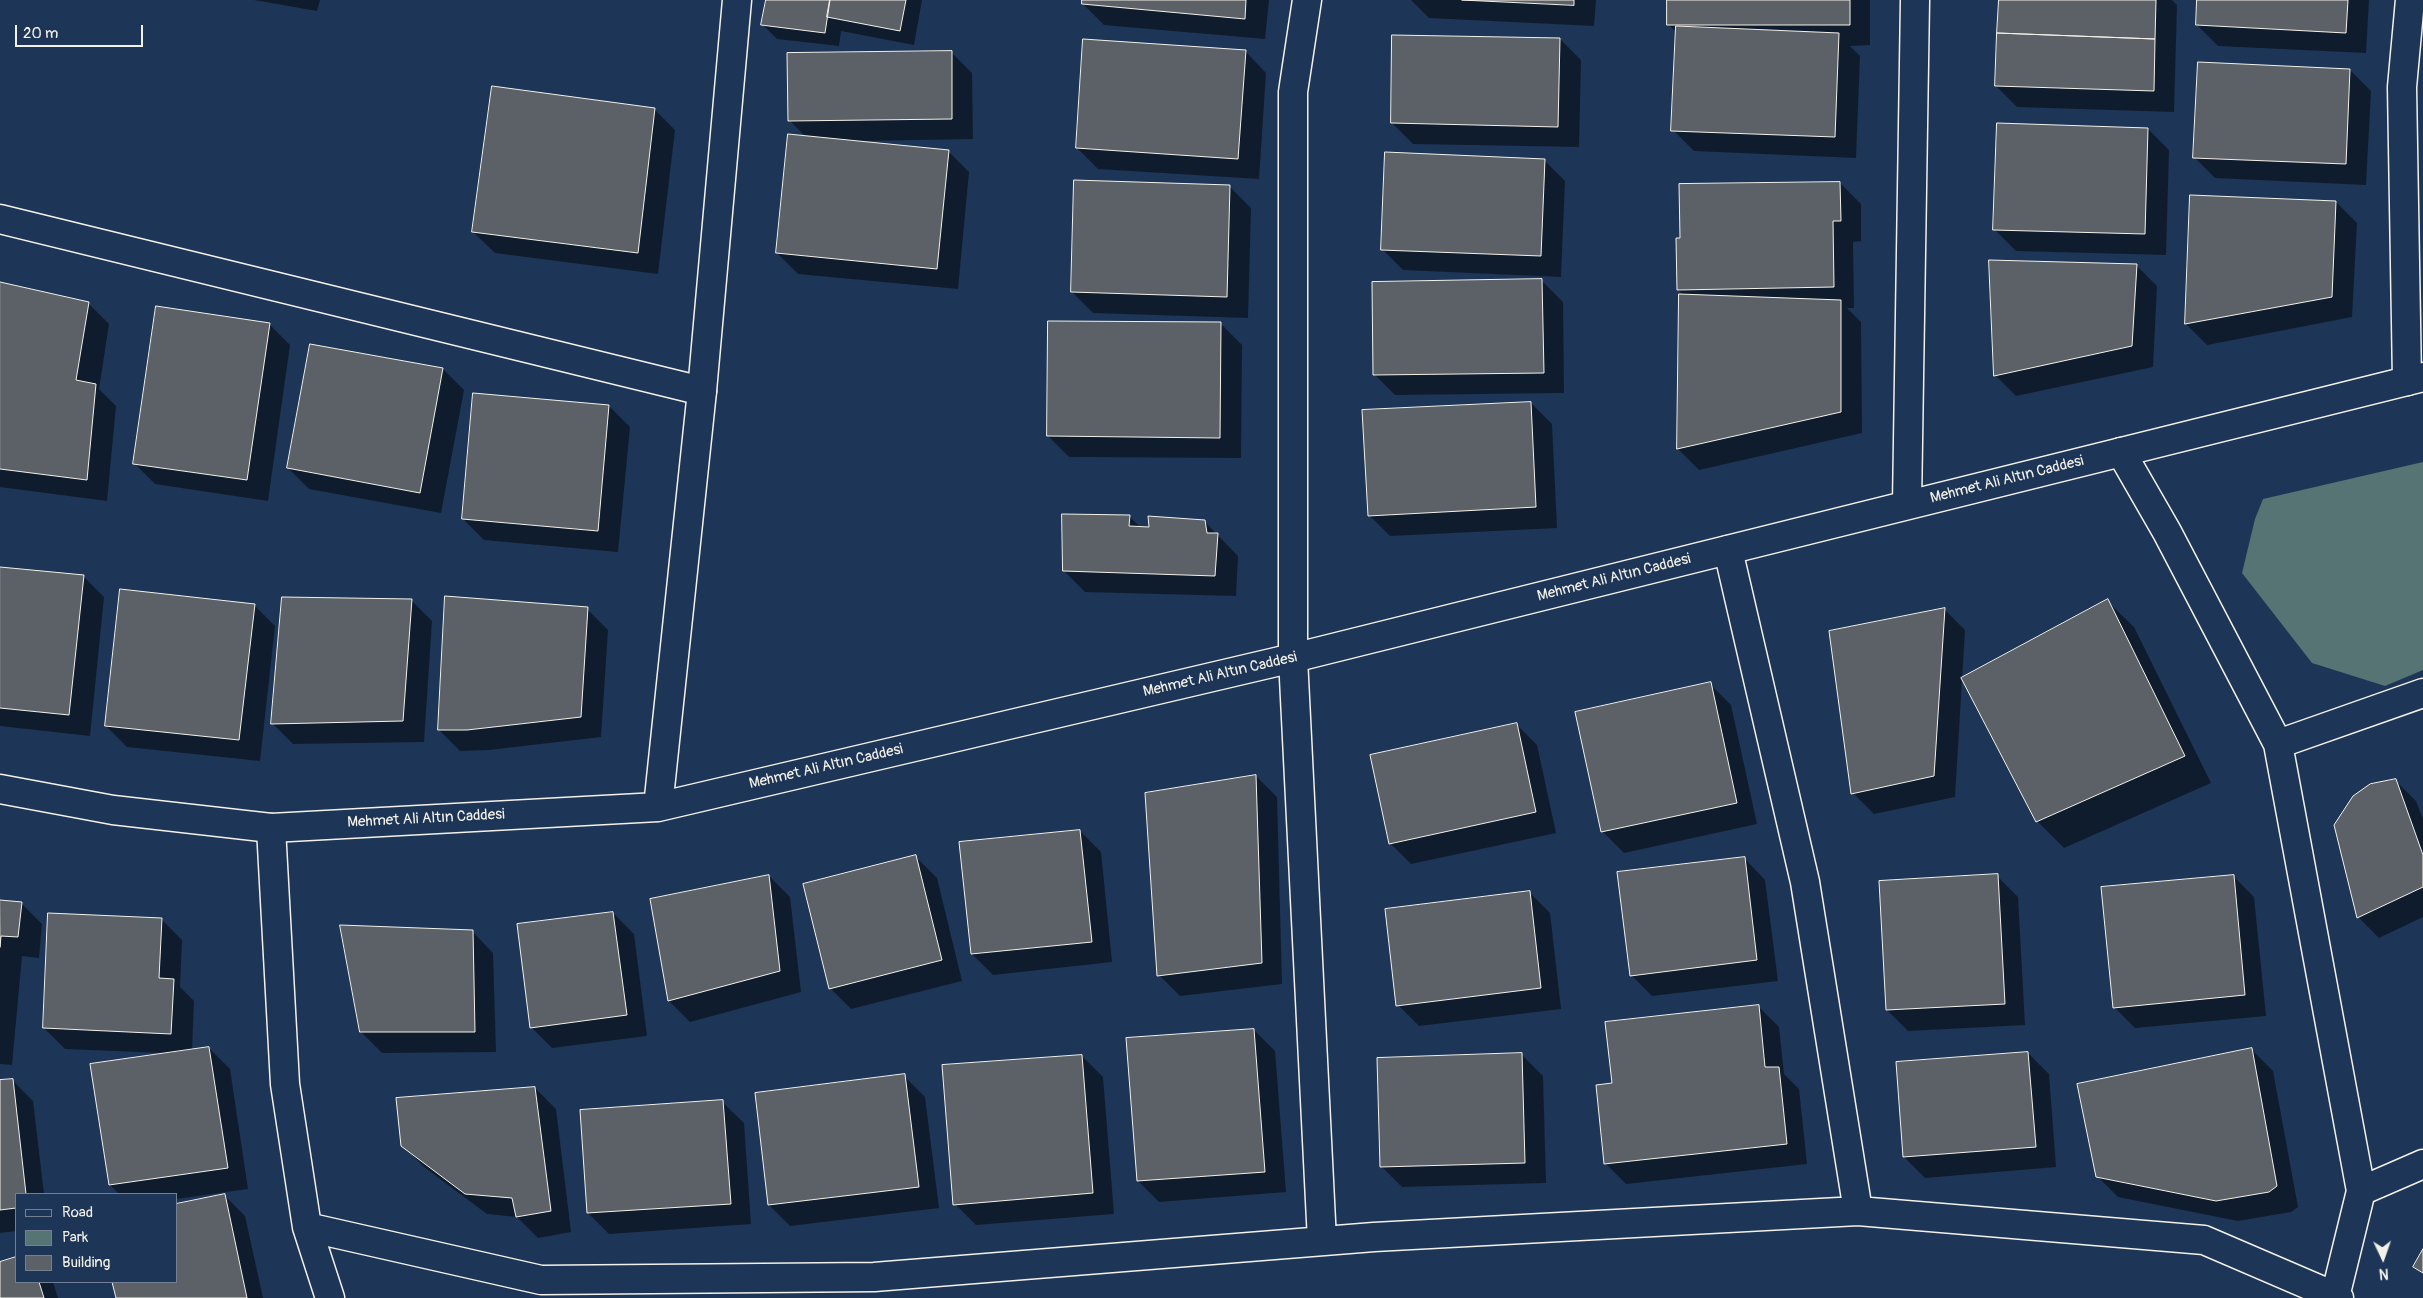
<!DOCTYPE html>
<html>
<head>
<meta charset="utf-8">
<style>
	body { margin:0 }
	#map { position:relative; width:2423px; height:1298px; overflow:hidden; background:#1d3557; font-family:Pangolin,sans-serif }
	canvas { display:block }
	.legend { position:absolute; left:15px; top:1193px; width:162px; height:90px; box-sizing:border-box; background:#1d3557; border:1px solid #738091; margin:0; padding:6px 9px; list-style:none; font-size:15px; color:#f4f1e8 }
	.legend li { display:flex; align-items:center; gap:10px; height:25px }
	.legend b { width:25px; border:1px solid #738091 }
	.north { position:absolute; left:2358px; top:1233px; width:50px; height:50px; -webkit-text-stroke:4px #1d3557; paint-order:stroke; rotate:177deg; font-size:14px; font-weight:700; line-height:20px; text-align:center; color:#f4f1e8 }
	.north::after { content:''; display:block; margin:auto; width:18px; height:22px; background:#f4f1e8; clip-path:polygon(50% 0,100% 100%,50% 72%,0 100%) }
	.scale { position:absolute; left:15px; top:25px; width:128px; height:22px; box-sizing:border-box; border:2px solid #f4f1e8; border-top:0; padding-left:6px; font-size:15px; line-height:18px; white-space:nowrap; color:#f4f1e8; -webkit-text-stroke:4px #1d3557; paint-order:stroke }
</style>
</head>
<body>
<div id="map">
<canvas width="2423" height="1298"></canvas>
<ul class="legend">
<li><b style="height:6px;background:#1d3557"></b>Road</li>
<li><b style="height:14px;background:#557473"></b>Park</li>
<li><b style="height:14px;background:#5c6167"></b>Building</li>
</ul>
<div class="north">N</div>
<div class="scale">20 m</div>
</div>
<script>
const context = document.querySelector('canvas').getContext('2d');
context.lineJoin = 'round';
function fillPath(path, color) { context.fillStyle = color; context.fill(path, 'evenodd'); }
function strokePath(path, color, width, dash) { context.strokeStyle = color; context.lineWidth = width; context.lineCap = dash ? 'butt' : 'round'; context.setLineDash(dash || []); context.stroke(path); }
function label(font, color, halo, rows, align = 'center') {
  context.font = font + ' Pangolin,sans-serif'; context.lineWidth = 4.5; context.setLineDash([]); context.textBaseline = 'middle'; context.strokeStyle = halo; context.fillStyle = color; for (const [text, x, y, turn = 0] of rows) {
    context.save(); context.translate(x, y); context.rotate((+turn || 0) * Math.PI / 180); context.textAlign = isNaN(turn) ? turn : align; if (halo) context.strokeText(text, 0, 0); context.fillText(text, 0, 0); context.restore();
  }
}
const green = new Path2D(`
	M2423 462V670L2385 686 2312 663 2242 573 2255 519 2263 499Z`);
const shadow = new Path2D(`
	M254 0H320L317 11Z
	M767 0H922L914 45 841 31 839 46 777 39 763 25Z
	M1084 0H1269L1265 39 1104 25 1083 4Z
	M1411 0H1596L1594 26 1429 18Z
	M1669 0H1870V45L1850 46 1860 56 1856 158 1694 151 1673 130 1677 33 1669 25Z
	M2000 0H2172L2177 5 2174 112 2017 107 1996 86Z
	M2199 0H2369L2366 53 2218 46 2197 25Z
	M1560 39 1581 60 1579 147 1413 144 1392 123Z
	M1245 51 1266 73 1259 179 1098 169 1077 148Z
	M951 52 972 73 973 139 860 141V143L948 151 969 172 958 289 798 274 777 253 806 137 789 120Z
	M2350 70 2371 91 2366 185 2215 178 2194 157Z
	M654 109 675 130 658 274 495 253 473 232Z
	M2148 129 2169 150 2166 255 2016 251 1995 230Z
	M1544 160 1565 181 1561 277 1403 270 1382 249Z
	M1840 183 1861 204V241L1853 242 1854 308H1847L1861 322 1862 433 1699 470 1678 449 1684 296 1678 290Z
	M1230 187 1251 208 1248 318 1093 313 1072 292Z
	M2336 202 2357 223 2352 317 2207 345 2186 324Z
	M2136 265 2157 286 2153 367 2016 396 1995 375Z
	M1542 281 1563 302 1564 393 1395 395 1374 374Z
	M0 283 88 303 109 324 99 389 116 406 107 501 0 487Z
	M269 324 290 345 268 501 155 484 134 463Z
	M1221 324 1242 345 1241 458 1069 457 1048 436Z
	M443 369 464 390 441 513 309 489 288 468Z
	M1531 403 1552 424 1557 528 1390 536 1369 515Z
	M609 406 630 427 618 552 484 540 463 519Z
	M1129 516 1141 528 1204 521 1238 556 1236 596 1085 592 1064 571Z
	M0 568 83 576 104 597 90 736 0 726Z
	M446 597 587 609 608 630 601 737 489 750 460 751 439 730Z
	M411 600 432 621 424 742 293 744 272 723Z
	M2107 601 2134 627 2211 783 2064 848 2037 821Z
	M254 605 275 626 260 761 127 747 106 726Z
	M1944 609 1965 630 1955 797 1874 814 1853 793Z
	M1710 684 1731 705 1757 824 1624 853 1603 832Z
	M1516 724 1537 745 1556 833 1411 864 1390 843Z
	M1256 776 1277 797 1282 984 1180 996 1159 975Z
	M2395 780 2416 801 2423 819V917L2379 938 2358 917Z
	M1080 831 1101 852 1112 962 993 975 972 954Z
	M916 857 937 878 962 981 851 1009 830 988Z
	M1744 858 1765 880 1778 981 1652 996 1631 975Z
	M769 876 790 897 801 992 690 1022 669 1001 651 900Z
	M1997 876 2018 897 2025 1025 1908 1031 1887 1010Z
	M2233 876 2254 897 2266 1016 2135 1028 2114 1007Z
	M1529 892 1550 913 1561 1009 1419 1026 1398 1005Z
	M0 901 21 903 42 924 39 958 22 956 12 1065 0 1064Z
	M613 913 634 934 647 1036 552 1048 531 1027Z
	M161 919 182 940 180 987 194 1001 192 1050 209 1048 230 1069 248 1189 176 1199V1194H119L110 1185 92 1065 165 1053 65 1049 44 1028Z
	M472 931 493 953 496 1052 382 1053 361 1032Z
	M1758 1006 1779 1027 1784 1074 1799 1089 1807 1164 1626 1184 1605 1163 1613 1085Z
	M1254 1030 1275 1051 1286 1192 1159 1202 1138 1181Z
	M2252 1050 2273 1071 2298 1207 2291 1212 2238 1221 2118 1197 2097 1176Z
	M2028 1053 2049 1074 2056 1167 1925 1178 1904 1157Z
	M1522 1055 1543 1076 1546 1183 1402 1187 1381 1166Z
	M1082 1056 1103 1077 1114 1214 976 1225 955 1204Z
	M904 1076 925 1097 939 1208 790 1226 769 1205Z
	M12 1080 33 1101 44 1194H16V1231L0 1233V1082Z
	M535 1088 556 1109 571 1232 538 1238 517 1217 487 1214 424 1167 403 1146Z
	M722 1102 744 1123 751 1224 609 1234 588 1213Z
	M224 1195 245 1216 263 1298H117L114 1282H176Z
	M16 1259V1282H53L58 1298H0V1263Z`);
const building = new Path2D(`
	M766 0H830L825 33 761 25Z
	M830 0H906L900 31 827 17Z
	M1082 0H1246L1245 19 1082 4Z
	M1462 0H1574V5Z
	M1667 0H1850V25H1667Z
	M1999 0H2156L2155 39 1997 33Z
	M2197 0H2348L2346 33 2196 25Z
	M1676 26 1839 33 1835 137 1671 131Z
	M1997 33 2155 39 2154 91 1995 86Z
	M1392 35 1560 38 1558 127 1391 123Z
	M1083 39 1246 50 1238 159 1076 148Z
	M952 51V119L788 121 787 53Z
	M2198 62 2350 69 2346 164 2193 158Z
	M492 86 655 108 638 253 472 232Z
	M1997 123 2148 128 2145 234 1993 230Z
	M788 134 949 150 937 269 776 253Z
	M1385 152 1545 159 1541 256 1381 250Z
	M1074 180 1230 185 1227 297 1071 292Z
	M1840 182 1841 221H1833L1834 287 1677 290 1676 238H1680L1679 184Z
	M2190 195 2336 201 2332 297 2185 324Z
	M1989 260 2137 264 2132 346 1994 376Z
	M1542 279 1544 373 1373 375 1372 282Z
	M0 282 89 302 76 380 96 384 87 480 0 469Z
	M1679 294 1841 300V412L1677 449Z
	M156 306 270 323 247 480 133 464Z
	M1048 321 1221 322 1220 438 1047 436Z
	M310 344 443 368 420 493 287 468Z
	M473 393 609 405 598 531 462 519Z
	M1531 402 1536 507 1368 516 1362 410Z
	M1062 514 1130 515 1129 526 1149 527 1148 516 1205 520 1207 533H1218L1215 576 1063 571Z
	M0 567 84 575 69 715 0 708Z
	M120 589 255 604 239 740 105 726Z
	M445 596 588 607 581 717 467 730H438Z
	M282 597 412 599 403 721 271 724Z
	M2108 599 2185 756 2036 822 1961 678Z
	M1945 608 1934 776 1851 794 1829 631Z
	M1711 682 1737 803 1601 832 1575 712Z
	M1517 723 1536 812 1389 844 1370 755Z
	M1256 775 1262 963 1157 976 1145 793Z
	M2396 779 2423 855V887L2357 918 2334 825 2353 796 2370 784Z
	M1080 830 1092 942 971 954 959 842Z
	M916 855 942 960 829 989 803 884Z
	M1745 857 1757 960 1630 976 1617 872Z
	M1998 874 2005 1004 1886 1010 1879 881Z
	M769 875 780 971 668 1001 650 899Z
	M2234 875 2245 995 2113 1008 2101 887Z
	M1530 891 1541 988 1396 1006 1385 909Z
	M0 900 22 902 18 937 1 936 0 947Z
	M613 912 627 1015 530 1028 517 924Z
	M48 913 162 918 159 978 174 979 171 1034 43 1028Z
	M340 925 473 930 475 1032H360Z
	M1759 1005 1765 1067H1779L1787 1144 1604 1164 1596 1085 1612 1083 1605 1022Z
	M1254 1029 1265 1172 1137 1181 1126 1038Z
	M209 1047 228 1168 109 1185 90 1064Z
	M2252 1048 2277 1186 2269 1192 2216 1201 2096 1177 2077 1084Z
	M2028 1052 2036 1147 1903 1157 1896 1062Z
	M1522 1053 1525 1163 1380 1167 1377 1058Z
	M1082 1055 1093 1193 953 1205 942 1065Z
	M905 1074 919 1187 768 1205 755 1093Z
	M13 1079 26 1194H16V1208L0 1210V1080Z
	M535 1087 551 1211 516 1217 512 1198 465 1194 401 1146 396 1098Z
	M723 1100 731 1204 587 1213 580 1110Z
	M225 1194 247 1298H116L112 1282H176V1204Z
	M2423 1249V1273L2413 1267Z
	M16 1257V1282H39L44 1298H0V1262Z`);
const street = new Path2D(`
	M1307 0 1293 92V658L1322 1241
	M0 219 702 391
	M2407 381 2402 87 2410 0
	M2121 452 2167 532 2278 744 2361 1191 2335 1297
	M1907 504 1915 0
	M1728 550 1805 882 1858 1211
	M2278 744 2423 693
	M271 828 285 1084 307 1227 330 1298
	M2361 1191 2423 1164
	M307 1227 541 1280 874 1277 1374 1237 1858 1211 2204 1240 2339 1298`);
const secondary = new Path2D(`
	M0 789 113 810 271 828 658 807 1293 658 2423 377
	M658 807 702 391 737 0`);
const streetNames = [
	["Mehmet Ali Altın Caddesi",2007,480,-14],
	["Mehmet Ali Altın Caddesi",1614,578,-14],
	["Mehmet Ali Altın Caddesi",1220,675,-13],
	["Mehmet Ali Altın Caddesi",826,767,-13],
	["Mehmet Ali Altın Caddesi",426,819,-3]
];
fillPath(green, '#557473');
fillPath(shadow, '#0007');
fillPath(building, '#5c6167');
strokePath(building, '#f4f1e8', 1);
strokePath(street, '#f4f1e8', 31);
strokePath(secondary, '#f4f1e8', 31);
strokePath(street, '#1d3557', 28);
strokePath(secondary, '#1d3557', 28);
label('15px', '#f4f1e8', '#1d3557', streetNames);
</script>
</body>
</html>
